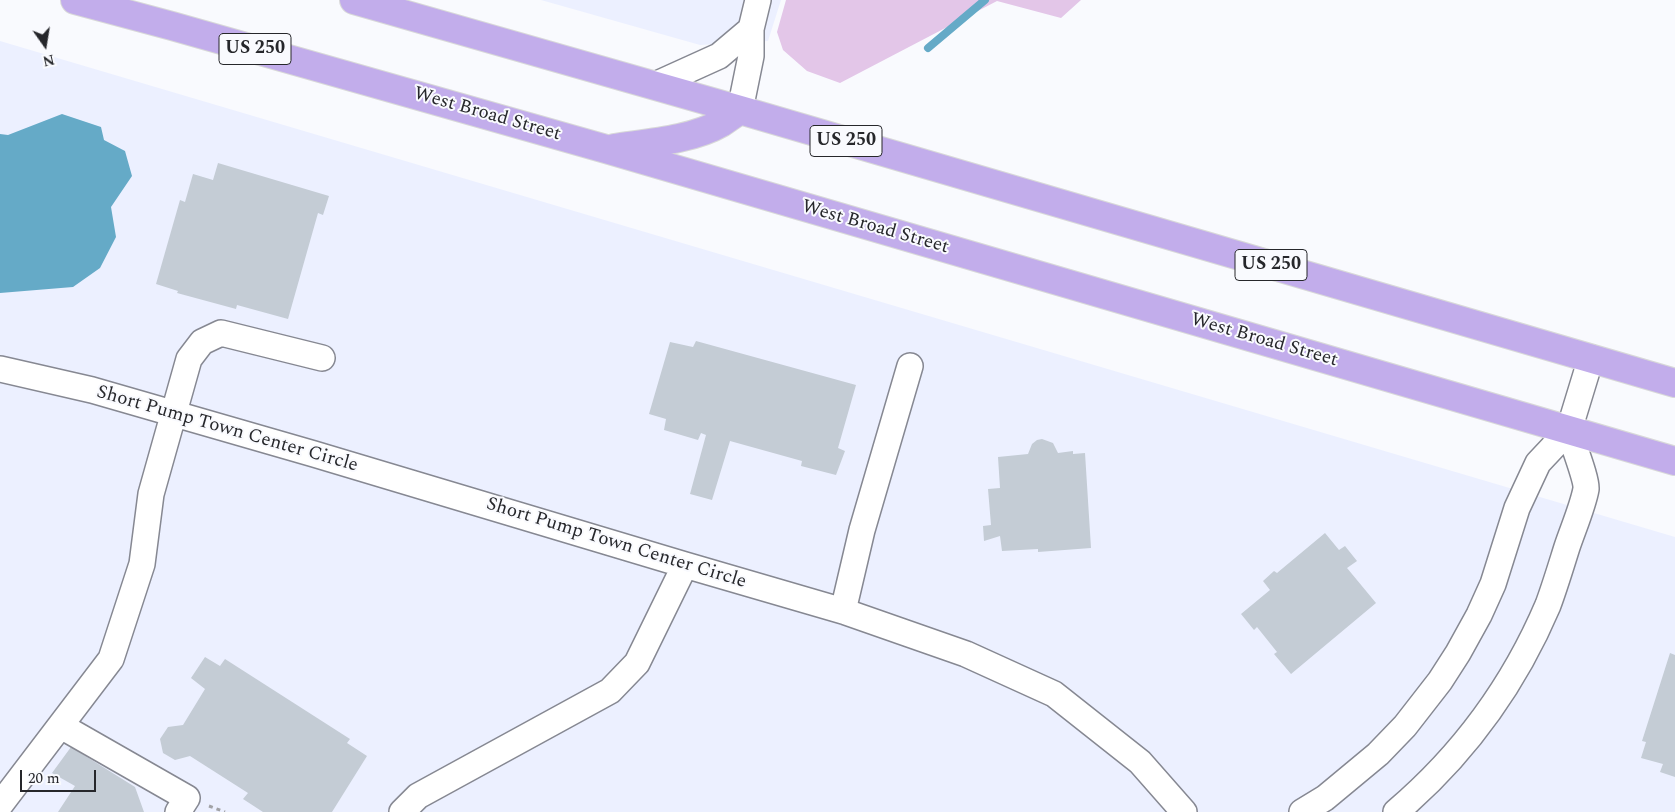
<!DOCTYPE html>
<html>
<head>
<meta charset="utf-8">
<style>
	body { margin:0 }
	#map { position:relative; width:1675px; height:812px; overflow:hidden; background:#f9fafe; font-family:Spectral,serif }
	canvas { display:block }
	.north { position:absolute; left:20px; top:20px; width:50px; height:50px; -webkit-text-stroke:4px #f9fafe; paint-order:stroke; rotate:167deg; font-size:14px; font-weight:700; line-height:20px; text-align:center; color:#26272b }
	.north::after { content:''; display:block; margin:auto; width:18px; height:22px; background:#26272b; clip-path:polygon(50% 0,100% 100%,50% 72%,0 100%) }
	.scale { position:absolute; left:20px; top:770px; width:76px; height:22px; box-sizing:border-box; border:2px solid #26272b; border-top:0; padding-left:6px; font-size:15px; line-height:18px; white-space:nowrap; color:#26272b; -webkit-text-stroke:4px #f9fafe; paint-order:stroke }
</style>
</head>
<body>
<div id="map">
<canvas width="1675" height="812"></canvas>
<div class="north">N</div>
<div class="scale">20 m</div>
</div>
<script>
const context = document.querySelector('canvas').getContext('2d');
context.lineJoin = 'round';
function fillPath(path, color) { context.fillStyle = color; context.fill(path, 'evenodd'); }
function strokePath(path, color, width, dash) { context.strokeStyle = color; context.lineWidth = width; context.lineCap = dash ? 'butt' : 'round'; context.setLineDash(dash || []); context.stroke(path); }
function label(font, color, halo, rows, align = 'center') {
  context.font = font + ' Spectral,serif'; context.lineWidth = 4; context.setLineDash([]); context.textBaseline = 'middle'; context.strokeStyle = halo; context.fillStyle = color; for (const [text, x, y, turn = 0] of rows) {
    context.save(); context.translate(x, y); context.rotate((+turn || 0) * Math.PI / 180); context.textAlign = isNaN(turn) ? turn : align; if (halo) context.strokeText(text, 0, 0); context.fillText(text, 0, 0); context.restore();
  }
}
const built = new Path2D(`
	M541 0H781L768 41 700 45Z
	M0 41 1675 537V812H0Z`);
const green = new Path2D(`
	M786 0H1081L1061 18 997 1 840 83 807 71 783 50 777 32Z`);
const water = new Path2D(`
	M62 114 101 127 104 140 125 151 132 176 111 207 116 237 100 268 73 287 0 293V134L8 135Z`);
const stream = new Path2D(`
	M928 48 985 0`);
const building = new Path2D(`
	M218 163 329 196 323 215 318 213 288 319 237 305 236 309 177 293 178 291 156 284 180 200 185 202 193 174 213 180Z
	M696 341 856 385 838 448 845 451 836 475 801 466 802 461 730 441 712 500 690 494 706 435 701 433 698 440 664 430 666 419 649 414 670 342 693 347Z
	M1042 439 1053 443 1058 453 1073 451V454L1085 453 1091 548 1038 552V549L1002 551 1000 536 984 541 983 526 991 525 988 489 1000 488 998 457 1028 454 1032 444 1037 440Z
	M1325 533 1339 550 1345 546 1357 561 1347 568 1376 603 1291 674 1274 654 1277 652 1257 627 1254 630 1241 614 1270 590 1263 581 1274 571 1277 573Z
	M1670 653 1675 655V777L1660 772 1663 764 1641 758 1646 742 1642 741Z
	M205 657 220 666 225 659 350 739 347 743 367 756 332 812H263L243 799 248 793 190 756 175 760 163 753 160 739 168 727 183 725 205 689 191 678Z
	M71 747 135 787 144 812H58L75 786 52 773Z`);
const path = new Path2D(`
	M209 806 225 812`);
const minor = new Path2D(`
	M655 85 719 56 751 29
	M740 110 751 56V29L758 0
	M0 369 92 390 314 454 685 565 843 611 966 654 1054 694 1140 762 1184 812
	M843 611 862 530 910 366
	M61 726 187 798 178 812
	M0 805 111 659 142 564 151 494 189 359 202 342 221 333 322 358
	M402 812 418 796 610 691 637 663 685 565
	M1302 812 1325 798 1378 754 1405 726 1440 681 1458 653 1479 615 1493 584 1517 508 1538 463 1569 430 1591 358
	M1396 812C1463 755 1514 685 1548 605 1555 586 1561 566 1567 547 1573 529 1583 506 1586 489 1587 479 1572 442 1569 430`);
const major = new Path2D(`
	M75 0 172 26 606 149 1675 461
	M354 0 740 110 1675 383
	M614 148C647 143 692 140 721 123 727 119 734 114 740 110`);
const shields = [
	[255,49,72],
	[846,141,72],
	[1271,265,72]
];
const shieldNames = [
	["US 250",255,49],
	["US 250",846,141],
	["US 250",1271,265]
];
const streetNames = [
	["West Broad Street",487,115,16],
	["West Broad Street",875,228,16],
	["West Broad Street",1264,341,16],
	["Short Pump Town Center Circle",227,430,16],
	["Short Pump Town Center Circle",616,544,17]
];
fillPath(built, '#ecf0ff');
fillPath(green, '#e3c6e8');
fillPath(water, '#65aac7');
strokePath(stream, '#65aac7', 8);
fillPath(building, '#c4ccd5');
strokePath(minor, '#868892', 28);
strokePath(major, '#d8d8d9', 30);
strokePath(path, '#a1a2a6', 3, [4, 4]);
strokePath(minor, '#fff', 25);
strokePath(major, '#c2adeb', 28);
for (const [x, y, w] of shields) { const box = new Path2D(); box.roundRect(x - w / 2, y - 15.5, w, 31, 4); context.fillStyle = '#f9fafe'; context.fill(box); strokePath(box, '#26272b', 1); }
label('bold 18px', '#26272b', null, shieldNames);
label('19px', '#26272b', '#f9fafe', streetNames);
</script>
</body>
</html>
